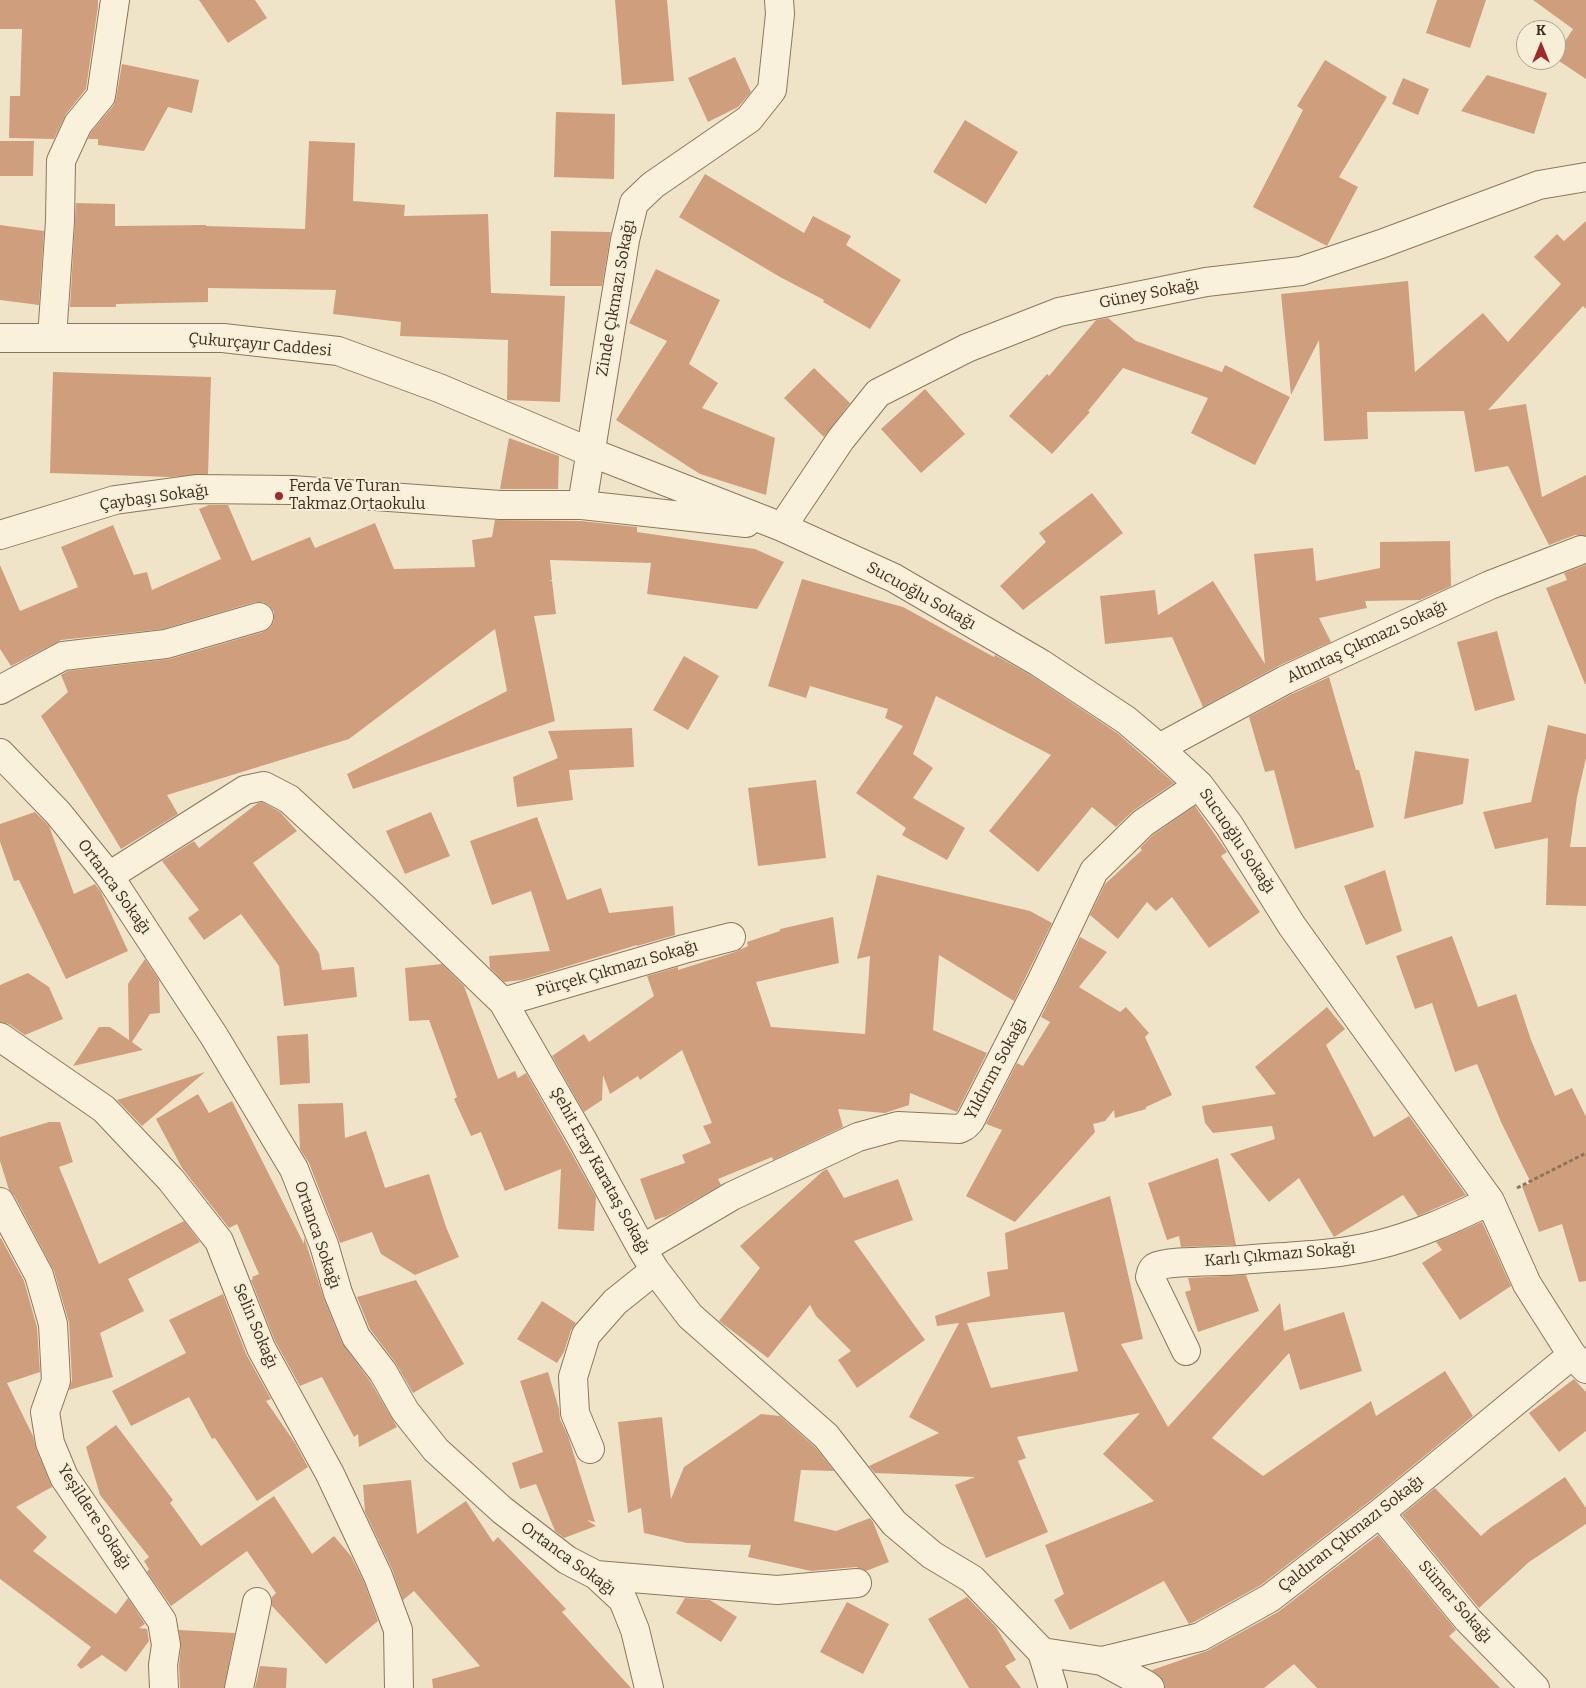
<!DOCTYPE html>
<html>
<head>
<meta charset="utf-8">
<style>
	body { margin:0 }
	#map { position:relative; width:1586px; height:1688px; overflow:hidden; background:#f0e4c8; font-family:Bitter,serif }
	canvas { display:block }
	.north { position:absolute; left:1516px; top:20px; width:50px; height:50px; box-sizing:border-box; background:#f7eed8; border:1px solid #ada18e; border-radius:50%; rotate:0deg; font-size:14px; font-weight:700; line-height:20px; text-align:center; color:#3d2e20 }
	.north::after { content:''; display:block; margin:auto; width:18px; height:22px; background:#9e2a2b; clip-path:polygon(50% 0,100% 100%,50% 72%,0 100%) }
</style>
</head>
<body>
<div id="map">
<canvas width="1586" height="1688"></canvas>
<div class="north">K</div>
</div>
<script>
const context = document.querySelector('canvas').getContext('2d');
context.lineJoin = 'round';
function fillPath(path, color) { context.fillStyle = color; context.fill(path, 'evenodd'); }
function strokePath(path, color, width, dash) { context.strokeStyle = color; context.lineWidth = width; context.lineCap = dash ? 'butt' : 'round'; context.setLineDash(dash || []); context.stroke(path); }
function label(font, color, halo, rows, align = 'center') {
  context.font = font + ' Bitter,serif'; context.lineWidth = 4; context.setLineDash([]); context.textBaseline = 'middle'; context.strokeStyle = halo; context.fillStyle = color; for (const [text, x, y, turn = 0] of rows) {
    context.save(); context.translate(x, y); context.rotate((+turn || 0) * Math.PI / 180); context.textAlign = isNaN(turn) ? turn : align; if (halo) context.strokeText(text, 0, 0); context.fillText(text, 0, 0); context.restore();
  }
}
const building = new Path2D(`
	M0 0H98V6L86 89 66 114 54 139 9 138 10 96H20L22 29H0Z
	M199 0H255L267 18 228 43Z
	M615 0H667L674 81 622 85Z
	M1437 0H1486L1470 48 1426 33Z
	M1533 0H1586V79L1556 59V55L1573 29Z
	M735 57 751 92 738 107 708 122 688 78Z
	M1325 60 1387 97 1339 177 1358 187 1327 246 1253 207 1303 110 1297 106Z
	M122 64 199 80 192 113 168 107 144 151 98 145V139H88L91 132 113 106 116 99Z
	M1487 75 1547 93 1534 134 1461 111Z
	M1403 78 1429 89 1418 115 1392 104Z
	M556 112 615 114 614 179 554 177Z
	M965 120 1018 152 986 204 933 172Z
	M0 141H34L33 176H0Z
	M309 141 355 143 353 201 405 205 404 216 488 214 491 293 565 296 560 402 507 400 508 340 400 336 401 322 333 314 336 290 208 288V302L116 304V307H70L76 203 115 204V226L206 225V226L305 229Z
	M705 174 804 233 813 216 851 236 846 245 901 280 870 329 823 302 824 300 780 277 679 217Z
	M1586 221V309L1583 306 1488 410 1526 404 1542 497 1586 475V536L1575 535 1549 545 1508 466 1475 472 1464 411 1367 412 1368 439 1324 441 1319 340 1291 395 1281 294 1408 281 1415 372 1483 313 1508 342 1561 284 1534 257 1557 234 1564 241Z
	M0 225 44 231 39 305 0 300Z
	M551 231 611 232 602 286H550Z
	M656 269 720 300 689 364 718 383 702 408 775 438 766 495 700 474 616 420 667 341 629 323Z
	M1108 318 1136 341 1222 372 1225 365 1290 397 1255 465 1191 433 1208 398 1123 368 1088 411 1090 412 1052 454 1009 416 1047 374 1049 376 1096 320Z
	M814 368 850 403 824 437 784 398Z
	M53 372 211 377 208 474 170 477 50 473Z
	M925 389 965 434 921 473 881 429Z
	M509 438 559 456 558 489H500Z
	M1092 493 1123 533 1023 610 1000 586 1046 542 1039 533Z
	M209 505H228L252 561 310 537 315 548 375 523 394 569 475 567 472 540 492 537 495 520 581 521 637 527V532L755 549 784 562 757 609 647 594 651 563 550 560 552 580H549L552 581 556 614 534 616 555 721 353 789 347 774 507 691 495 629 349 739 167 795 178 814 121 849 41 716 68 692 61 675 68 671 170 659 263 632 270 628 274 621V612L269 605 263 602H255L163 629 61 640 11 666 0 649V565L20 611 78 587 61 547 113 525 134 575 147 572 152 590 221 559 199 509Z
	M1450 541 1451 586 1420 600 1365 601 1367 608 1319 618 1331 642 1278 666 1203 707 1172 637 1105 644 1100 596 1155 590 1158 615 1213 581 1265 664 1254 554 1313 548 1316 581 1380 568V542Z
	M1586 565V684H1585L1546 588 1567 580 1564 573Z
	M802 579 903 607 994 657 995 655 1032 676 1117 733 1174 783 1134 810 1116 827 1092 807 1038 872 989 831 1051 755 936 696 913 754 933 768 913 798 965 828 947 860 902 835 906 828 856 793 903 726 885 718 888 709 810 686 806 698 768 686Z
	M1497 631 1515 700 1475 711 1457 642Z
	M684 656 719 676 688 730 653 710Z
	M1329 677 1356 770H1359L1374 827 1295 849 1274 770 1265 772 1249 717 1292 694Z
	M1548 725 1586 734V758L1577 797 1570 847H1586V906L1546 905 1548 838 1495 849 1483 812 1531 802Z
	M632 728 634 767 569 770 573 800 517 807 513 777 558 758 548 731Z
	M1415 751 1469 759 1463 804 1404 819Z
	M816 780 826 858 758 866 748 788Z
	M262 802 280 812 297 831 253 863 319 953 322 970 354 967 357 997 284 1006 279 966 241 914 204 940 188 918 199 910 162 861 194 841 199 848 258 803Z
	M1195 806 1227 852 1221 856 1260 912 1209 948 1172 897 1156 911 1147 902 1118 939 1090 915 1105 884 1142 850 1140 848 1153 835Z
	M35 812 49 826 74 894 95 884 101 892 128 951 66 979 19 880 14 881 0 842V824Z
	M431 812 450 856 405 874 386 831Z
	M537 817 567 900 601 888 609 913 673 906 675 935 637 946V945L522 980 504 982 490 968 489 956 550 951 531 891 492 905 470 841Z
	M1385 870 1402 931 1366 945 1344 886Z
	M877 875 1030 911 1052 923 1014 1001 939 955 933 1030 987 1053 957 1112 910 1093 909 1105 885 1113 838 1109 843 1127 773 1160 772 1157 718 1179 721 1185 667 1216 655 1220 640 1179 685 1163 682 1155 711 1143 703 1126 712 1123 682 1050 640 1080 638 1076 610 1094 603 1075 602 1100 584 1112 552 1056 584 1034 589 1042 654 996 647 976 678 967V970L735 952 748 946 747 942 780 931V929L833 917 839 963 756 982 771 1027 865 1034 870 956 857 959Z
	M1452 936 1478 1007 1516 994 1531 1040 1555 1096 1572 1088 1586 1117V1281L1579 1282 1562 1224 1539 1232 1522 1186 1531 1183 1501 1122 1477 1064 1455 1072 1432 1003 1415 1009 1396 956Z
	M1080 937 1107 952 1079 987 1120 1012 1126 1007 1149 1033 1145 1037 1172 1095 1146 1107V1109L1115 1118 1114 1110 1105 1121 1093 1124 1095 1132 1015 1222 966 1196 1002 1130 986 1124 1017 1063 1023 1066 1050 1022 1041 1017Z
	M145 959 159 980 160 1013 150 1014 132 1042 143 1050 73 1066 99 1027H110L129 1040 128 984Z
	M442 964 464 986 498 1079 515 1071 518 1078 526 1073 568 1147 596 1197 594 1231 558 1229 561 1169 505 1191 481 1132 471 1136 454 1099 457 1097 429 1020 409 1021 405 968Z
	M28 973 49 987 63 1019 25 1035 9 1024 0 1022V985Z
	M1327 1007 1345 1029 1326 1045 1374 1137 1409 1116 1466 1195 1418 1216 1403 1195 1334 1237 1299 1178 1269 1202 1230 1154 1275 1139 1272 1126 1213 1133 1205 1123 1202 1106 1276 1094 1255 1067Z
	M308 1034 310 1083 280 1085 277 1036Z
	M205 1072 142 1126 117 1100 143 1092Z
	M198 1094 209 1113 232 1101 304 1244V1237L324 1299 342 1343 370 1381 397 1427 359 1447 358 1434 354 1437 322 1377 300 1386 275 1341 251 1280 253 1279 252 1277 259 1274 237 1224 229 1228 182 1168 156 1119Z
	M343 1103 345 1138 366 1131 385 1188 429 1174 446 1227 459 1257 415 1275 381 1254 372 1232 340 1243 309 1163 300 1149 298 1104Z
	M49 1122H60L73 1162 59 1167 99 1264 184 1221 200 1242 128 1279 144 1311 100 1333 113 1377 69 1390 72 1380 69 1323 54 1271 14 1195 9 1190 0 1161V1137Z
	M1218 1158 1236 1245 1181 1247 1179 1236 1167 1240 1148 1183Z
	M827 1169 844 1198 898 1179 913 1220 854 1241 925 1340 857 1388 838 1360 851 1351 816 1316 810 1305 768 1358 719 1321 760 1268 740 1246 823 1171Z
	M1110 1196 1143 1339 1121 1344 1168 1427 1280 1303 1284 1331 1344 1312 1362 1371 1300 1390 1289 1353 1212 1438 1263 1476 1371 1401 1376 1416 1445 1371 1473 1416 1370 1501 1261 1585 1194 1622 1189 1624 1164 1581 1070 1630 1054 1600 1064 1594 1045 1545 1154 1501 1103 1454 1140 1413 1017 1437 1026 1458 1018 1461 1048 1532 986 1558 955 1485 975 1477 875 1473 869 1466 939 1433 909 1417 959 1323 937 1326 935 1316 990 1296 987 1272 1008 1269 1005 1233ZM1064 1312 1078 1371 991 1388 967 1323Z
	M1482 1222 1511 1286 1460 1320 1422 1263 1442 1250 1436 1242Z
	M1 1238 24 1281 37 1327 40 1372 7 1383 33 1436 36 1449 52 1487 16 1507 47 1537 33 1551 116 1614 128 1598 145 1624 139 1628 147 1629 149 1641 126 1672 102 1655 81 1669 77 1665 91 1647 0 1579V1239Z
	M1246 1275 1259 1311 1198 1332 1185 1292 1191 1290 1188 1278Z
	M416 1280 464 1364 413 1393 395 1362 370 1329 357 1297Z
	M223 1294 246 1354 271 1399 266 1401 295 1443 308 1467 257 1501 215 1438 212 1439 189 1397 131 1426 112 1391 186 1353 169 1320Z
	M542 1301 576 1323 571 1330 564 1352 557 1363 517 1339Z
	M548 1372 559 1409 560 1419 568 1436 595 1522 587 1520 596 1526 564 1538 555 1531 536 1484 520 1489 512 1463 543 1452 520 1381Z
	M1574 1379 1586 1392V1431L1559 1452 1529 1413Z
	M761 1414 780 1416 815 1447 834 1471 801 1470 794 1521 836 1531 870 1518 873 1522 889 1562 866 1571 856 1567 811 1571 748 1557 751 1545 687 1543 644 1533 641 1508 628 1513 618 1422 662 1417 671 1499 684 1467Z
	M116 1425 173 1500 170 1503 201 1546 274 1496 312 1554 334 1536 351 1556 364 1582 378 1621 326 1664 272 1606V1597L276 1593 247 1551 171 1606 147 1572 149 1569 144 1561 149 1557 100 1495 86 1447Z
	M1565 1477 1586 1508V1524L1529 1562 1479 1608 1402 1515 1435 1488 1481 1536 1490 1528Z
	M411 1480 417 1534 466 1501 493 1542 498 1537 566 1609 562 1612 631 1688H433L432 1679 480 1666 414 1591 403 1600 392 1569 365 1512 363 1485Z
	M1378 1535 1456 1630 1449 1636 1500 1688H1317L1294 1664 1264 1688H1165L1164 1682 1152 1670 1207 1651 1278 1612Z
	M967 1597 996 1627 1016 1660 1005 1666 1021 1688H969L928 1619Z
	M685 1598 710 1600 737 1617 721 1642 676 1613Z
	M847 1602 889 1624 863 1674 820 1652Z
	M179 1630 235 1633 224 1688H180L179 1666 181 1647Z
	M260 1666 287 1668 286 1688H255Z`);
const path = new Path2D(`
	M1517 1188 1586 1153`);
const minor = new Path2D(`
	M0 338H223L338 351 439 388 590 452 782 527 894 578 1040 663 1126 720 1159 748 1199 785 1229 825 1292 926 1490 1201 1527 1284 1572 1355 1586 1369
	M52 338 60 221 61 161 78 124 101 96 115 0
	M582 505 625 240 634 203 653 185 749 119 772 90 780 14 779 0
	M782 527 841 439 878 393 967 348 1059 312 1206 282 1301 271 1381 244 1539 185 1586 177
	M0 535 115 500 196 489 292 490 500 505H582L746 523
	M0 690 63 656 166 644 259 617
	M1159 748 1285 680 1490 585 1581 550
	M0 753 58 813 109 876 214 1036 294 1169 324 1245 338 1293 356 1337 383 1372 405 1411 436 1450 502 1510 567 1560 596 1575 623 1600 635 1630 649 1688
	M109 876 245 790 264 786 289 799 386 889 503 1002 582 1139 642 1249 655 1270 690 1316 826 1436 894 1523 932 1555 972 1579 1042 1652 1053 1688
	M503 1002 684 949 731 937
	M0 1037 104 1109 171 1180 219 1241 261 1348 330 1474 378 1576 398 1630 399 1688
	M0 1202 39 1275 53 1324 56 1381 45 1412 50 1443 64 1477 162 1621 166 1645 163 1665 164 1688
	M642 1249 732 1196 858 1137 898 1126 959 1129 965 1126 970 1121 1042 980 1094 871 1143 823 1199 785
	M1186 1351 1150 1277C1151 1273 1151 1270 1155 1267 1167 1260 1223 1262 1241 1260 1286 1256 1334 1256 1377 1245 1418 1235 1452 1219 1490 1201
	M590 1449 575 1413 573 1377 586 1335 615 1302 655 1270
	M1380 1513 1468 1620 1535 1688
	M596 1575 777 1590 857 1583
	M1042 1652 1102 1661 1145 1684 1150 1688
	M1102 1661 1200 1637 1270 1598 1380 1513 1572 1355
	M239 1688 257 1602`);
const markers = [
	[279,496,5,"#9e2a2b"]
];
const streetNames = [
	["Güney Sokağı",1149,294,-11],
	["Zinde Çıkmazı Sokağı",616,298,-80],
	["Çukurçayır Caddesi",260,345,5],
	["Çaybaşı Sokağı",154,498,-8],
	["Sucuoğlu Sokağı",921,596,29],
	["Altıntaş Çıkmazı Sokağı",1367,642,-25],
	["Sucuoğlu Sokağı",1237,841,56],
	["Ortanca Sokağı",114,887,54],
	["Pürçek Çıkmazı Sokağı",617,969,-16],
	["Yıldırım Sokağı",996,1069,-62],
	["Şehit Eray Karataş Sokağı",600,1171,61],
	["Ortanca Sokağı",317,1235,71],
	["Karlı Çıkmazı Sokağı",1280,1255,-5],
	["Selin Sokağı",255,1326,67],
	["Yeşildere Sokağı",94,1517,57],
	["Çaldıran Çıkmazı Sokağı",1351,1534,-38],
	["Ortanca Sokağı",568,1559,36],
	["Sümer Sokağı",1455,1602,49]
];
const poiNames = [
	["Ferda Ve Turan",289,487],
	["Takmaz Ortaokulu",289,505]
];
fillPath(building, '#cf9f7d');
strokePath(minor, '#8d765c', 30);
strokePath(path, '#8d765c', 3, [4, 2.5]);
strokePath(minor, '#faf1dc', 28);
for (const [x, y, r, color] of markers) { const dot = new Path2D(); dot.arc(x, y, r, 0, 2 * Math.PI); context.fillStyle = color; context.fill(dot); strokePath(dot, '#f7eed8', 2); }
label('16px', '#3d2e20', '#f7eed8', streetNames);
label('16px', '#3d2e20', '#f7eed8', poiNames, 'left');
</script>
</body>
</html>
